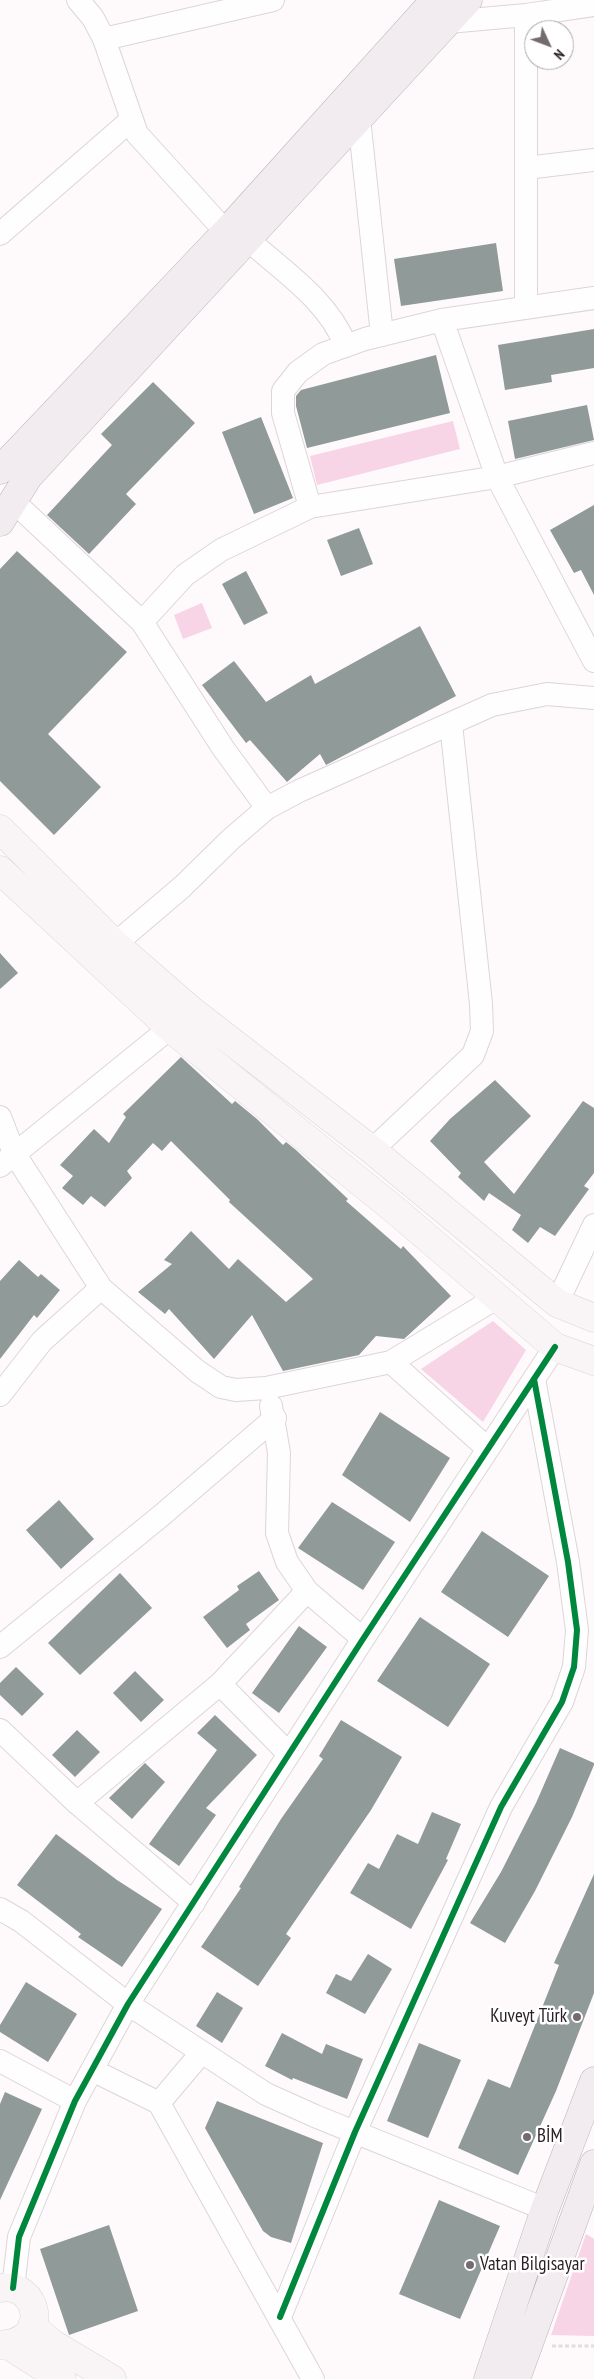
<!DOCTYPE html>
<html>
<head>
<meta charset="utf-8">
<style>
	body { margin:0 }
	#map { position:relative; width:594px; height:2379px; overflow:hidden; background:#fef9fb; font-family:"PT Sans Narrow",sans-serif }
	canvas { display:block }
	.north { position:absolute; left:524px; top:20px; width:50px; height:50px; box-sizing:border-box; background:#fff; border:1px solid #aaa5a8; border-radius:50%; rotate:133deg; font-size:14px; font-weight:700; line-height:20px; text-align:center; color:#2a1f25 }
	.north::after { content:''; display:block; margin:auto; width:18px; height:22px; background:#746b70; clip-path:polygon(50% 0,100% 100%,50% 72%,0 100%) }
</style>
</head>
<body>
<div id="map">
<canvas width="594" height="2379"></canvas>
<div class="north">N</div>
</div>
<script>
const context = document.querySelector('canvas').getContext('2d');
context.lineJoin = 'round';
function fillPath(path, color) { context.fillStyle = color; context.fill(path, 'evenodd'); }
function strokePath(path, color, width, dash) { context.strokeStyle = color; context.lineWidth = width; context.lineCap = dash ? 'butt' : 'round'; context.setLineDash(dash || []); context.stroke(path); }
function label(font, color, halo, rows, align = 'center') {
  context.font = font + ' "PT Sans Narrow",sans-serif'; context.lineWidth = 5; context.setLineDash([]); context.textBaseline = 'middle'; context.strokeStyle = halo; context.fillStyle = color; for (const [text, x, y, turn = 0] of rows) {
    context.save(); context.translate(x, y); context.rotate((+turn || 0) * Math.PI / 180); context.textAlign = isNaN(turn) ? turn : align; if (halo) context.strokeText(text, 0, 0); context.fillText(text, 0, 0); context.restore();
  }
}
const green = new Path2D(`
	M453 421 460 449 317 485 310 456Z
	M202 603 212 628 183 639 174 615Z
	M493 1321 526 1350 483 1422 421 1369Z
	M586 2234 594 2239V2336L551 2335Z`);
const building = new Path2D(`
	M496 243 503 291 401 306 394 259Z
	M594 329V368L551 375 552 382 505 390 498 345Z
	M436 355 450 413 307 448 296 406V396L301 390Z
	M153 382 195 423 126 494 136 504 89 554 47 515 112 445 101 434Z
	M587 405 594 440 515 459 508 421Z
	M261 417 293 498 254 514 222 432Z
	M594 505V595L581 570 574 573 550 530Z
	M359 528 373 564 341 576 327 540Z
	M17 551 127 652 48 734 101 787 54 835 0 781V569Z
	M246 571 268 613 244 625 222 584Z
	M420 626 456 696 326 765 320 754 287 782 250 740 246 743 202 685 234 661 266 702 311 675 315 684Z
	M0 953 18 973 0 989Z
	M181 1057 232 1104 235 1101 257 1119 283 1145 286 1142 296 1150 348 1199 346 1201 401 1249 403 1246 451 1296 404 1339 376 1336 359 1355 283 1371 252 1315 214 1359 169 1309 165 1314 138 1292 172 1264 164 1260 191 1231 229 1269 238 1259 286 1302 313 1279 229 1202 230 1200 171 1141 162 1151 153 1143 127 1171 132 1178 105 1207 91 1196 83 1205 62 1188 73 1176 60 1165 94 1129 109 1143 126 1117 123 1114Z
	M495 1080 531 1116 484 1162 514 1194 583 1101 594 1108V1173L584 1186 589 1189 555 1236 540 1227 528 1243 512 1230 521 1215 489 1193 484 1201 458 1177 461 1173 430 1141 450 1119Z
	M19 1260 38 1277 41 1274 60 1290 37 1318 34 1315 0 1359V1281Z
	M380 1412 450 1458 410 1522 342 1475Z
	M59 1500 94 1539 61 1569 26 1530Z
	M332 1502 395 1542 363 1590 298 1548Z
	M482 1531 549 1576 508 1637 441 1592Z
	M259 1571 279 1600 246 1624 250 1630 227 1648 203 1617 239 1590 237 1586Z
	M120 1573 152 1608 80 1675 48 1643Z
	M420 1617 490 1664 448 1727 377 1681Z
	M299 1626 327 1647 279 1713 252 1693Z
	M16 1667 44 1694 22 1716 0 1695V1683Z
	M135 1671 164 1700 141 1722 113 1693Z
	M215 1715 257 1755 206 1808 216 1815 179 1866 149 1844 217 1750 197 1733Z
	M341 1720 402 1757 371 1810 286 1934 291 1938 258 1986 201 1947 241 1888 239 1887 281 1819 323 1759 319 1756Z
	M77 1730 100 1752 75 1777 52 1755Z
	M560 1748 594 1763V1765L572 1817 535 1891 505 1943 470 1923 501 1872 536 1803Z
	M145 1763 165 1782 132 1819 109 1798Z
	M432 1812 461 1824 446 1859 448 1860 411 1929 350 1893 368 1863 379 1869 397 1834 418 1844Z
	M56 1834 117 1880 162 1909 122 1967 78 1937 81 1934 17 1885Z
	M594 1874V1993L556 2091 518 2175 458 2148 488 2079 510 2088 559 1965 554 1963Z
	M368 1954 392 1969 365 2014 326 1993 336 1974 351 1981Z
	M26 1982 77 2014 48 2062 0 2032V2025Z
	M217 1992 243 2008 222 2043 196 2026Z
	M282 2033 322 2054 326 2044 363 2059 347 2099 293 2078 292 2080 265 2066Z
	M419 2043 461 2060 428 2138 387 2121Z
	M5 2092 42 2109 0 2200V2104Z
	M217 2101 323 2143 291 2243 271 2237 263 2231 205 2128Z
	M439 2200 500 2226 460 2319 399 2294Z
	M109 2225 138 2311 69 2335 40 2249Z`);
const path = new Path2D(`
	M552 2346H594`);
const minor = new Path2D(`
	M78 0 93 18 104 39 137 134 226 232
	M448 22 526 15
	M104 39 273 0
	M359 118 382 335
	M526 168 594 160
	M0 234 131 120
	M247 239C283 271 328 300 346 346
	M526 308V15L594 5
	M442 320 497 477 594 661
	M14 502 142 622 223 748 267 808
	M310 507 283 413V391L298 372 323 354 365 339 442 320 594 298
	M142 622 185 575 221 550 310 507 497 477 594 453
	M115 944 182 887 231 839 267 808 299 791 492 705 547 694 594 698
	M0 1117 14 1153 101 1288 197 1371 221 1387 236 1390 266 1388 391 1362 496 1298
	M372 1150 473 1055 482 1031 481 1004 451 724
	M0 1166 170 1028
	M557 1303 594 1225
	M391 1362 487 1448
	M0 1395 42 1341 101 1288
	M271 1406 279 1453 277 1533 287 1562 307 1591 363 1639
	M0 1647 162 1515 275 1418
	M220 1684 289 1754
	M0 1730 77 1803 194 1903
	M77 1803 220 1684 307 1591
	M0 1909 21 1921 128 2004 266 2094 315 2116 545 2209
	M0 2061 75 2101
	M92 2070 159 2103 313 2379
	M159 2103 202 2052
	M13 2288 19 2237 75 2101 128 2004 363 1639 555 1347
	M280 2317 355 2132 501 1807 562 1702 574 1667 577 1630 568 1562 534 1379`);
const secondary = new Path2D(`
	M0 829 115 944 191 1010 372 1150 557 1303 594 1318
	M0 870 170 1028 395 1210 555 1347 594 1361
	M0 2288C37 2280 54 2342 0 2345
	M32 2326 53 2344 112 2379
	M6 2344 62 2379`);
const primary = new Path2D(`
	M0 470 226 232 435 0
	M0 522 28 477 468 0
	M488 2379 545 2209 594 2081
	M516 2379 594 2164`);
const cycleway = new Path2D(`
	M13 2288 19 2237 75 2101 128 2004 363 1639 555 1347
	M280 2317 355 2132 501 1807 562 1702 574 1667 577 1630 568 1562 534 1379`);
const markers = [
	[577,2017,5,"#746b70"],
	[527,2137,5,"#746b70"],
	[470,2265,5,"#746b70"]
];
const poiNames = [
	["Kuveyt Türk",567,2017,"right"],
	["BİM",537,2137],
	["Vatan Bilgisayar",480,2265]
];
fillPath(green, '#f7d4e6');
fillPath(building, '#8f9a99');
strokePath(minor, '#ddd5d9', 24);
strokePath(secondary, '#ddd5d9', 29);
strokePath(primary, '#beb2b8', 29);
strokePath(path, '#e0dedf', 3, [4, 2.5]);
strokePath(minor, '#fffefe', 22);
strokePath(secondary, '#f9f5f7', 28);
strokePath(primary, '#f2ebef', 28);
strokePath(cycleway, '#00873e', 6);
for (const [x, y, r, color] of markers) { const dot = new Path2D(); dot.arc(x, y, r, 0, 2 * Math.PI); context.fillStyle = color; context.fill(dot); strokePath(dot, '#fff', 2); }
label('19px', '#2a1f25', '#fff', poiNames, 'left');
</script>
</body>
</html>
